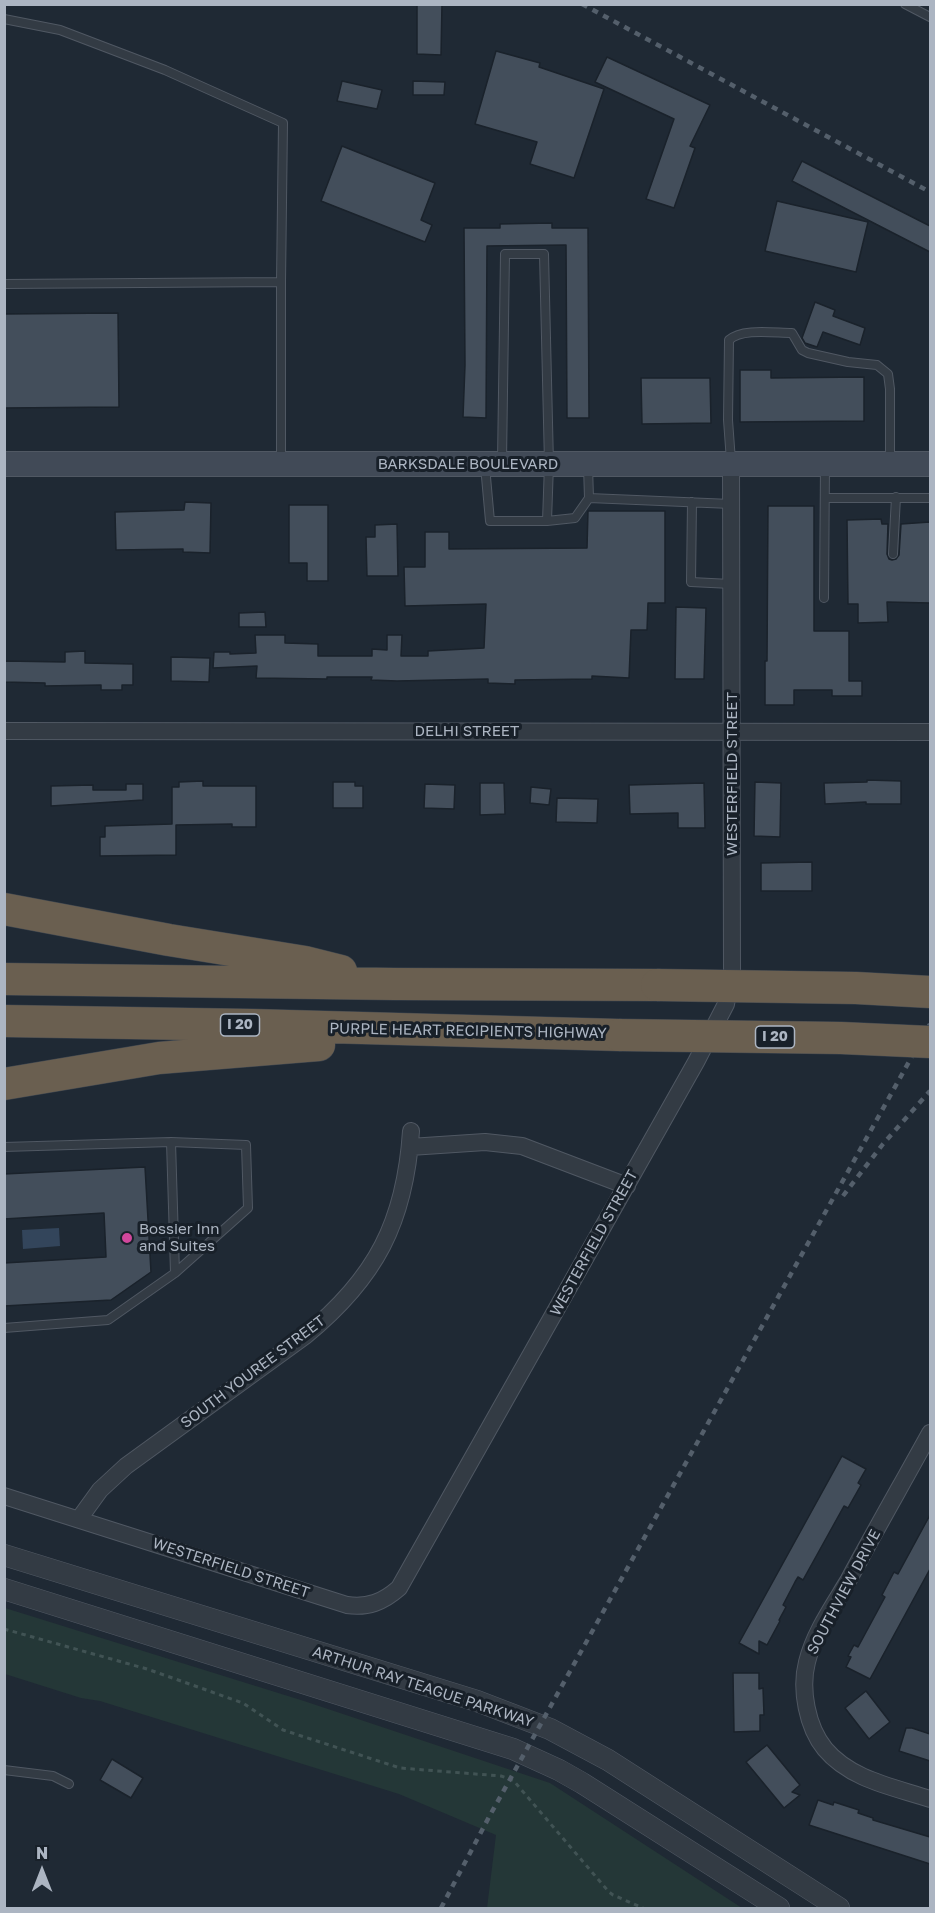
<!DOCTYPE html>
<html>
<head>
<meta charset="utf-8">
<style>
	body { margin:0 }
	#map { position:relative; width:935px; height:1913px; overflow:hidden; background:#1f2934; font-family:"Golos Text",sans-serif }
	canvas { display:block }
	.frame { position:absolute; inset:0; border:6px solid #acb5c2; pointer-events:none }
	.north { position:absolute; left:12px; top:1841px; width:60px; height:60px; -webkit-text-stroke:4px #182029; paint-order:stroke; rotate:0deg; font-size:16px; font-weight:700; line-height:24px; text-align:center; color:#acb5c2 }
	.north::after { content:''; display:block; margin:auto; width:21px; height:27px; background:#acb5c2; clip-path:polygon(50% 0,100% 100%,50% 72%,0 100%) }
</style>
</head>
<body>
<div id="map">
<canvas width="935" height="1913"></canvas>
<div class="frame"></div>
<div class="north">N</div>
</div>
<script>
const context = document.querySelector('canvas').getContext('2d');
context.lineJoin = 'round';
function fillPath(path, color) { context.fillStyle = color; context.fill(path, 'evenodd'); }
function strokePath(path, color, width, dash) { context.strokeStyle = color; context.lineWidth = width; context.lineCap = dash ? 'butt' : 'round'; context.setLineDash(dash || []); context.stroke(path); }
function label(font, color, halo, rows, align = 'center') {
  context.font = font + ' "Golos Text",sans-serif'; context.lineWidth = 6; context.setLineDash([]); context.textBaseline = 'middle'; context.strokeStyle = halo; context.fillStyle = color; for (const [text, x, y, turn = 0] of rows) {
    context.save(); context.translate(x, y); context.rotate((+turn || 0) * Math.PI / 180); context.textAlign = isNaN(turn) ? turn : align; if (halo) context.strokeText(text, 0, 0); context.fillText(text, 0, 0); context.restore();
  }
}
const green = new Path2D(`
	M5 1608 304 1701 550 1783 742 1908H487L496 1835 399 1794 100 1701 81 1698 5 1674Z`);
const water = new Path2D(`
	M59 1228 60 1246 23 1249 22 1230Z`);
const building = new Path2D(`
	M417 4H442L441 55 417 54Z
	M496 51 540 63 539 67 604 89 574 178 530 164 537 142 475 124Z
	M607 57 710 105 690 146 695 148 674 208 646 199 674 119 595 82Z
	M342 81 382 90 377 109 337 101Z
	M413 81 445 82 444 95H413Z
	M342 146 435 183 421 220 432 225 425 242 321 201Z
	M802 161 930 226V252L792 181Z
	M777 201 868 222 856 272 765 251Z
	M552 223V228H588L589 418H567L566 245 487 246 486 418 463 417 465 365 464 228H500V224Z
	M815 302 835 310 833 316 865 328 860 345 823 332 817 347 805 343 802 338Z
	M118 313 119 407 4 408V314Z
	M740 370H771V378L864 377V421L740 422Z
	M641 378H710L711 423 642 424Z
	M185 502 211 503 210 553 183 552V549L116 550 115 512 184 510Z
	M289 505H328V581H307V563H289Z
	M768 506H814V631H849V681H862V696H832V690H794V705H765V661H767Z
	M588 511H665V603H648L647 630H631L629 678 592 676V679L515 680V684L488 683V679L397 681 371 680 372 677H327V679L256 678 257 666 213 668 214 652H230V654L256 653 255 635H285V643L318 644V656H372V649L387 650V635H402L401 656H428V651L484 648 486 604 405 606 404 567H425V532H449V549L587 548Z
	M881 519 882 524H888L887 554 889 559 892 560 896 559 899 555 901 524 930 522V603L887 602 888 622 858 623V604H848L847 520Z
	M397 524 398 576H367L366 537H375V525Z
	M676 607 706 608 704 679H675Z
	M265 612 266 627H239V613Z
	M85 651V663L133 664V685H122V690H101V685L45 686V683L4 682V661L65 662V652Z
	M171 657 210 658 209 682 171 681Z
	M867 780 901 781V804H866V802L825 804 824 783 867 782Z
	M203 781V786H256V827H232V824L176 825V855L100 856V837H105V826L172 824V787H179V782Z
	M333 782H355V786H363V808H333Z
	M755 782 781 783 780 837 754 836Z
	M480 783H504L505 814 480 815Z
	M704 783 705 828H678V813L630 814 629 785Z
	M126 784H143V800L51 806V786L93 785V790H126Z
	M425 784 455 785 454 809 424 808Z
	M531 787 551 789 549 805 530 803Z
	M557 798 598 799 597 823 556 822Z
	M812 862V891H761V863Z
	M145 1167 151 1272 111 1300 4 1306V1263L106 1257 104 1213 4 1219V1174Z
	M842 1456 866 1469 858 1483 861 1485 848 1508 844 1506 803 1580 798 1577 795 1582 783 1605 786 1607 779 1620 780 1621 767 1645 759 1641V1654L739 1643Z
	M930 1515V1569L870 1679 846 1667 851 1657 848 1656 854 1645 858 1647 885 1597 882 1595 894 1572 898 1574Z
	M733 1673H759V1689L763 1688 764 1715H760V1731L734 1732Z
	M866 1691 890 1722 869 1739 845 1708Z
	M906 1728H912L930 1734V1761L899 1751Z
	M767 1745 800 1785 792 1792 800 1795 784 1808 746 1762Z
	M112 1759 143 1778 131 1798 100 1780Z
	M818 1800 833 1805 834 1802 859 1810 858 1813 873 1818V1820L930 1837V1864L809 1825Z`);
const path = new Path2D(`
	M4 1629 147 1669 243 1703 283 1730 400 1768 501 1776 513 1780 609 1892 613 1895 643 1908`);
const service = new Path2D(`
	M905 4 930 17
	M4 19 60 30 165 70 283 123 281 282V461
	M4 284 281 282
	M731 461 728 420 729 340C742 328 774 333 792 333L802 350 808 353 848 362 877 365 888 374 890 389V463
	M485 466 490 521H547L549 464 544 254H505L502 461
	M588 466 589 498
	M826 498H930
	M692 502 691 582 731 584
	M547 521 575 518 589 498 731 504
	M893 554 896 497
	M824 598 825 465
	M171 1142 246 1145 248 1208 175 1273
	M4 1147 171 1142 175 1273 108 1320 4 1328
	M4 1770 53 1776 69 1784`);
const minor = new Path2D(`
	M4 731 930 732
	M410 1147 485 1142 522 1146 627 1186
	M930 1433C903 1482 875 1531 848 1581 833 1606 814 1633 807 1662 800 1689 807 1727 825 1749 851 1780 894 1787 930 1799
	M4 1496 347 1605C368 1608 383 1602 399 1588L696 1062 726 1004 732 973 731 464
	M79 1519 100 1490 126 1466 305 1336C376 1278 405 1222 411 1131`);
const tertiary = new Path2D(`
	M4 1555 477 1701 550 1729 608 1760 839 1908
	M4 1589 513 1749 559 1770 582 1783 779 1908`);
const secondary = new Path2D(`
	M4 464H930`);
const motorway = new Path2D(`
	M4 909 169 940 305 962 341 971
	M4 979 395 984 657 985
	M4 1021 252 1025 619 1035
	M4 1084 159 1058 319 1045`);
const rail = new Path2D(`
	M582 4 930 192
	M843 1196 883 1144 930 1091
	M441 1908 489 1817 930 1024`);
const motorwayBridge = new Path2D(`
	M657 985 856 988 930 992
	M619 1035 841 1038 930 1042`);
const markers = [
	[127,1238,6,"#d1479c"]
];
const shields = [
	[240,1025,39],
	[775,1037,39]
];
const shieldNames = [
	["I 20",240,1025],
	["I 20",775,1037]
];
const streetNames = [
	["BARKSDALE BOULEVARD",468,464],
	["DELHI STREET",467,731],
	["WESTERFIELD STREET",732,774,-90],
	["PURPLE HEART RECIPIENTS HIGHWAY",468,1031,1],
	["WESTERFIELD STREET",594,1243,-61],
	["SOUTH YOUREE STREET",253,1372,-37],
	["WESTERFIELD STREET",231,1568,18],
	["SOUTHVIEW DRIVE",844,1592,-62],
	["ARTHUR RAY TEAGUE PARKWAY",423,1687,18]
];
const poiNames = [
	["Bossier Inn",139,1229],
	["and Suites",139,1246]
];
fillPath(green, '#243737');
fillPath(water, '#33455b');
fillPath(building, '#434e5b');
strokePath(building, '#1a222b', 1.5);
strokePath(service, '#505863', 10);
strokePath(minor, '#505863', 18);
strokePath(tertiary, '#505863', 22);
strokePath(secondary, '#505863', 26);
strokePath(motorway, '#3d454f', 33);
strokePath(path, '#415354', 3, [4.5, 4.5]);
strokePath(service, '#333b44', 8);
strokePath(minor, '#333b44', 16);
strokePath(tertiary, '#333b44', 21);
strokePath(secondary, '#414a57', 24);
strokePath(motorway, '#6a5f50', 32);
strokePath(rail, '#545f6b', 4.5, [6, 6]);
strokePath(motorwayBridge, '#3d454f', 33, []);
strokePath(motorwayBridge, '#6a5f50', 32);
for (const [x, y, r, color] of markers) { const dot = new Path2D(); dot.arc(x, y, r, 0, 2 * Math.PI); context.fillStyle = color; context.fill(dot); strokePath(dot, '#182029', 2); }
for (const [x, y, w] of shields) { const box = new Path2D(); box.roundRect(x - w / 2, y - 11, w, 22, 4.5); context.fillStyle = '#182029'; context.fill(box); strokePath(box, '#acb5c2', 1.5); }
label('bold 14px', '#acb5c2', null, shieldNames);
label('15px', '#acb5c2', '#182029', streetNames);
label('15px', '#acb5c2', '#182029', poiNames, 'left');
</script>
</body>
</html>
